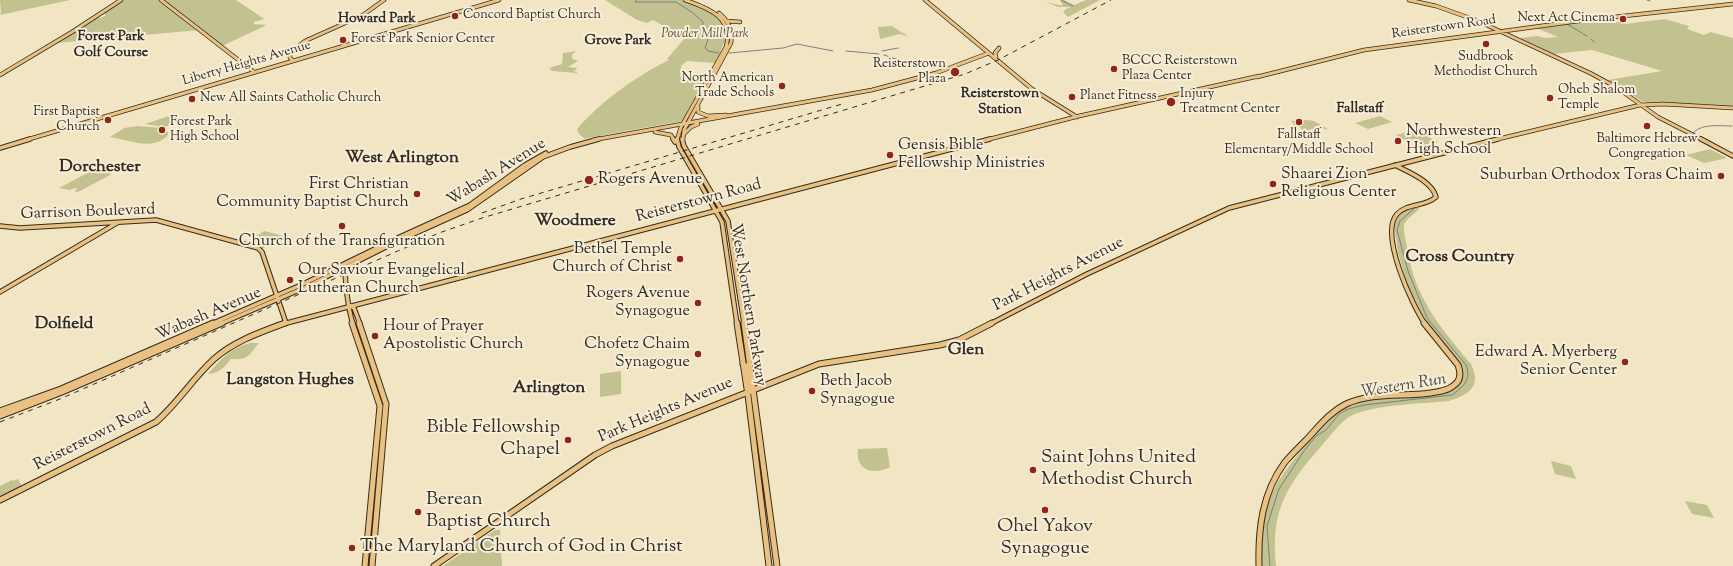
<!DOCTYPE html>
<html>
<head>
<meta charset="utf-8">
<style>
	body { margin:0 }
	canvas { display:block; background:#f2e5c4 }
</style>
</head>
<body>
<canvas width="1733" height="566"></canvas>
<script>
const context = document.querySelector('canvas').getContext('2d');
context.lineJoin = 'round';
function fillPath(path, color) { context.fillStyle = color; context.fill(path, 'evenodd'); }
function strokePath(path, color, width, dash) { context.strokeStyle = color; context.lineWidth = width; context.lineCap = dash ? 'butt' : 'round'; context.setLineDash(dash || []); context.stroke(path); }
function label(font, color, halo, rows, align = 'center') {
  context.font = font + ' "Sorts Mill Goudy",serif'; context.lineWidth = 4; context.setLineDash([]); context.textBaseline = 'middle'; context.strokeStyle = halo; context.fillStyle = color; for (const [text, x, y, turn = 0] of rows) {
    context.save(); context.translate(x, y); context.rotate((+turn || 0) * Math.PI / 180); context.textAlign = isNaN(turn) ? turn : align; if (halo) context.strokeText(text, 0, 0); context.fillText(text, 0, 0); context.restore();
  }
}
const green = new Path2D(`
	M0 0H70L0 15 1 13Z
	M122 0H236L264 19 254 22V24L267 25 222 46 199 30 56 43 98 16 100 18 105 16V14L99 15Z
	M605 0H682L696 5 712 13 718 18 725 28 726 39 715 63 687 61 681 66 680 76 686 81 705 80 682 121 588 138 585 139 579 134 577 129C600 102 638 75 669 60L667 59 685 38 653 20 647 23 637 20Z
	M1060 0H1064L1074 5 1086 0H1100L1068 17 1063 12 1065 11 1064 10 1071 7H1058L1046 2 1063 6Z
	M1607 19 1625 24 1665 19 1689 26 1687 29 1704 35 1711 32 1733 38V107L1643 102 1608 80 1662 71 1592 50 1554 54 1520 38 1537 36 1545 38 1558 37 1536 28Z
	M892 26 909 37 900 34 880 39 878 27Z
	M576 51 572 55V59L578 61 568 67 577 68 576 70 573 71 577 72V73L552 71 549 68 562 64 563 53Z
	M169 116 178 122 165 127 145 124Z
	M1380 116 1392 122 1368 129 1355 123Z
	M1308 120 1314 121 1328 129H1310L1312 132H1304L1300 127H1296L1291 121Z
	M137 126 162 128 160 130 168 132V135C154 152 125 139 110 137L124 128Z
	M1415 130 1438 142 1426 145 1436 150 1425 152 1414 146 1424 145 1414 139 1408 142 1396 135Z
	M1710 149 1727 158 1704 163 1686 155Z
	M95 169 112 174 78 192 74 191 78 189 75 188 70 190 59 188Z
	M1417 206 1420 207C1416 214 1406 218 1404 225 1403 232 1406 240 1407 247 1414 297 1440 327 1471 364 1482 386 1469 395 1449 401 1420 404 1382 404 1355 414 1343 418 1333 433 1324 443 1288 484 1270 508 1276 566H1262C1258 506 1274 481 1312 438 1322 426 1331 414 1345 408 1371 396 1416 396 1444 393 1459 388 1467 380 1460 365L1425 321 1410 293 1398 253 1394 224C1398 213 1407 210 1417 206Z
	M264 231 292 238 263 248 246 243Z
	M251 343H259C248 356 249 360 231 359 225 367 218 374 208 374 221 359 231 347 251 343Z
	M621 371V394L600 397V374Z
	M887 448 890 467C873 476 855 470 858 449Z
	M1551 461 1571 466 1576 479 1555 474Z
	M18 479 22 486 0 496V486L12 480 13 481Z
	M1685 501 1707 505 1714 518 1692 514Z
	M495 530H500L502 566H443Z`);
const stream = new Path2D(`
	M636 0 635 2H676L693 13 703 22 702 32 708 40 705 48 708 51 719 53
	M1061 0 1073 6
	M1647 0 1650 1
	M1567 24 1587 36
	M1591 39 1594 42
	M846 51 879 54
	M882 51 898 48
	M729 53 783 48 797 44 833 51
	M884 55 920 67
	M1692 134C1701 123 1719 126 1732 126
	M1667 141 1686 136
	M1270 566 1267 526 1279 489 1304 451 1316 436 1326 430 1339 414 1348 409 1364 405 1452 395C1463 387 1472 379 1466 365L1427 318 1408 271 1397 230 1400 221 1417 206`);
const majorFar2 = new Path2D(`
	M161 0 254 72
	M925 0 1032 89 1077 117
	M1409 0 1436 6 1478 21 1590 73 1616 87 1658 117 1703 140
	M727 21 740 22
	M996 57 995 53 999 48
	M293 61 290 58V53L305 41 363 15 384 0
	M0 75 72 32 121 0
	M1257 77 1364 50 1578 21 1733 4
	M698 106V112L708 116 726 115
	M655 132 671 135 674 140
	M684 134 691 127 698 124
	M26 140 499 0
	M593 140 872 90 936 73 989 53
	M677 140 681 127 726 47C734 18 709 8 685 0
	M683 140 684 130 731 43C733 30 729 21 719 13
	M986 140 1079 116 1259 76
	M1494 140 1640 105 1663 104 1733 108`);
const majorFar1 = new Path2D(`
	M673 139 675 142
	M677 139 679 147 722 222 737 324
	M682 139 684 146 728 221 744 324
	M1701 139 1733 156
	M0 148 30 139
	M1395 165C1408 172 1432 181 1436 197 1425 207 1407 203 1397 214 1379 234 1412 305 1425 324
	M0 226 20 228 156 220 258 248 262 252 286 323
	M345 266C345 282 348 309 353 324
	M0 292 117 223
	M349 305 354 308 360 324
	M211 324 301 285 393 240 470 205 525 165 546 153
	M220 324 304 288 396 242 467 210 543 157 570 147 599 139
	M283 324 990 139
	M990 324 1087 274 1229 208 1498 139`);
const major = new Path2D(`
	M352 323 380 406 365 566
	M359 323 386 404 372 566
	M737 323 748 395 769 566
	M744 323 777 566
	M743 364 747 367 751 388 754 389
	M0 411 61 389 213 323
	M0 416 62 392 222 323
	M0 500 156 422C178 403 193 378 214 359 234 341 261 332 285 323
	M434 566 595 455 612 446 819 364 940 345 959 340 992 323
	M1259 566C1258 529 1262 493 1285 462 1292 454 1300 446 1308 438 1320 425 1330 412 1346 404 1372 392 1403 397 1430 393 1438 392 1447 391 1453 386 1461 381 1461 373 1458 365L1424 323`);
const rail = new Path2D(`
	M482 213 521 199 842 104
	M0 422 60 399 439 233 482 218 965 74 998 60 1111 0`);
const markers = [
	[455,16,4,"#8f2418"],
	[1623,19,4,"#8f2418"],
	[343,40,4,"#8f2418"],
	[1486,44,4,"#8f2418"],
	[1114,69,4,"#8f2418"],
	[955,72,5,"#8f2418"],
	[782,86,4,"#8f2418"],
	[1072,97,4,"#8f2418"],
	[1550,98,4,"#8f2418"],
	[192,99,4,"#8f2418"],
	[1171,102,5,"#8f2418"],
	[108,120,4,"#8f2418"],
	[1299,122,4,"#8f2418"],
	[1647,126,4,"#8f2418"],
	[162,130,4,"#8f2418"],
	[1398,141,4,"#8f2418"],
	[890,155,4,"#8f2418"],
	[1721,176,4,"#8f2418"],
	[589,180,5,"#8f2418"],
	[1273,184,4,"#8f2418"],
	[417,194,4,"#8f2418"],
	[342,226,4,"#8f2418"],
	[680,259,4,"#8f2418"],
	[290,280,4,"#8f2418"],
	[698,303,4,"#8f2418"],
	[375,336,4,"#8f2418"],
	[698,354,4,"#8f2418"],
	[1625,362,4,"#8f2418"],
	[812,391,4,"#8f2418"],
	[568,440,4,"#8f2418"],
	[1033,470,4,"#8f2418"],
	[1045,510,4,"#8f2418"],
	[418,512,4,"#8f2418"],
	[352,548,4,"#8f2418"]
];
const farPoinames = [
	["Concord Baptist Church",463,16],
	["Next Act Cinema",1615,19,"right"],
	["Forest Park Senior Center",351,40],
	["Sudbrook",1486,58,"center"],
	["Methodist Church",1486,73,"center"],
	["BCCC Reisterstown",1122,62],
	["Plaza Center",1122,77],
	["Reisterstown",946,65,"right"],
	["Plaza",946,80,"right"],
	["North American",774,79,"right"],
	["Trade Schools",774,94,"right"],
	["Oheb Shalom",1558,91],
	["Temple",1558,106],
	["Injury",1180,95],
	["Treatment Center",1180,110],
	["Planet Fitness",1080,97],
	["New All Saints Catholic Church",200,99],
	["First Baptist",100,113,"right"],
	["Church",100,128,"right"],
	["Forest Park",170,123],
	["High School",170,138],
	["Fallstaff",1299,136,"center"],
	["Elementary/Middle School",1299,151,"center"],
	["Baltimore Hebrew",1647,140,"center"],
	["Congregation",1647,155,"center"]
];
const farStreetnames = [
	["Reisterstown Road",1444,28,-8],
	["Liberty Heights Avenue",247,64,-16]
];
const farParknames = [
	["Powder Mill Park",705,35]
];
const farNeighbourhoodnames = [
	["Howard Park",377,20],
	["Forest Park",111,38],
	["Golf Course",111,54],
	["Grove Park",618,42],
	["Reisterstown",1000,95],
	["Station",1000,111],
	["Fallstaff",1360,110]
];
const poiNames = [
	["Northwestern",1406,132],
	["High School",1406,150],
	["Gensis Bible",898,146],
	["Fellowship Ministries",898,164],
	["Shaarei Zion",1281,175],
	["Religious Center",1281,193],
	["Suburban Orthodox Toras Chaim",1713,176,"right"],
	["Rogers Avenue",598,180],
	["First Christian",409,185,"right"],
	["Community Baptist Church",409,203,"right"],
	["Church of the Transfiguration",342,242,"center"],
	["Bethel Temple",672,250,"right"],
	["Church of Christ",672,268,"right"],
	["Our Saviour Evangelical",298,271],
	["Lutheran Church",298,289],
	["Rogers Avenue",690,294,"right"],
	["Synagogue",690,312,"right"],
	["Hour of Prayer",383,327],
	["Apostolistic Church",383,345],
	["Chofetz Chaim",690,345,"right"],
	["Synagogue",690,363,"right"],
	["Edward A. Myerberg",1617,353,"right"],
	["Senior Center",1617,371,"right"],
	["Beth Jacob",820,382],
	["Synagogue",820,400]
];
const streetNames = [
	["Wabash Avenue",497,173,-32],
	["Reisterstown Road",699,202,-15],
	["Garrison Boulevard",88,213,-2],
	["Park Heights Avenue",1059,275,-27],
	["West Northern Parkway",747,305,81],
	["Wabash Avenue",209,315,-23],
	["Park Heights Avenue",666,411,-23],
	["Reisterstown Road",93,438,-27]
];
const neighbourhoodNames = [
	["West Arlington",402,159],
	["Dorchester",100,168],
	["Woodmere",575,222],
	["Cross Country",1460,258],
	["Dolfield",64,325],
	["Glen",966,351],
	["Langston Hughes",290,381],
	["Arlington",549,389]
];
const waterNames = [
	["Western Run",1404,387,-9]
];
const nearPoinames = [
	["Bible Fellowship",560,429,"right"],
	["Chapel",560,451,"right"],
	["Saint Johns United",1041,459],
	["Methodist Church",1041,481],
	["Berean",426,501],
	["Baptist Church",426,523],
	["Ohel Yakov",1045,528,"center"],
	["Synagogue",1045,550,"center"],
	["The Maryland Church of God in Christ",360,548]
];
fillPath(green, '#c1c290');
strokePath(stream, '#768280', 1);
strokePath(majorFar2, '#352a21', 4.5);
strokePath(majorFar1, '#352a21', 5.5);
strokePath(major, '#352a21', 7);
strokePath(majorFar2, '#e9c282', 3);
strokePath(majorFar1, '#e9c282', 3.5);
strokePath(major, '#e9c282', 5);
strokePath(rail, '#352a21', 1, [5, 5]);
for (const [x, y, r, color] of markers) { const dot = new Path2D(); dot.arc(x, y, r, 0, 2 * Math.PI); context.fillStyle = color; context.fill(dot); strokePath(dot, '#f7eed9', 1.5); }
label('13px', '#352a21', '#f7eed9', farPoinames, 'left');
label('13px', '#352a21', '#f7eed9', farStreetnames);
label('italic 13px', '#58503d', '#f7eed9', farParknames);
label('bold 14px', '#352a21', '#f7eed9', farNeighbourhoodnames);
label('16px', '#352a21', '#f7eed9', poiNames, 'left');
label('16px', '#352a21', '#f7eed9', streetNames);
label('bold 17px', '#352a21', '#f7eed9', neighbourhoodNames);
label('italic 17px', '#504e49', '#f7eed9', waterNames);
label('19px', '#352a21', '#f7eed9', nearPoinames, 'left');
</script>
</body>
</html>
